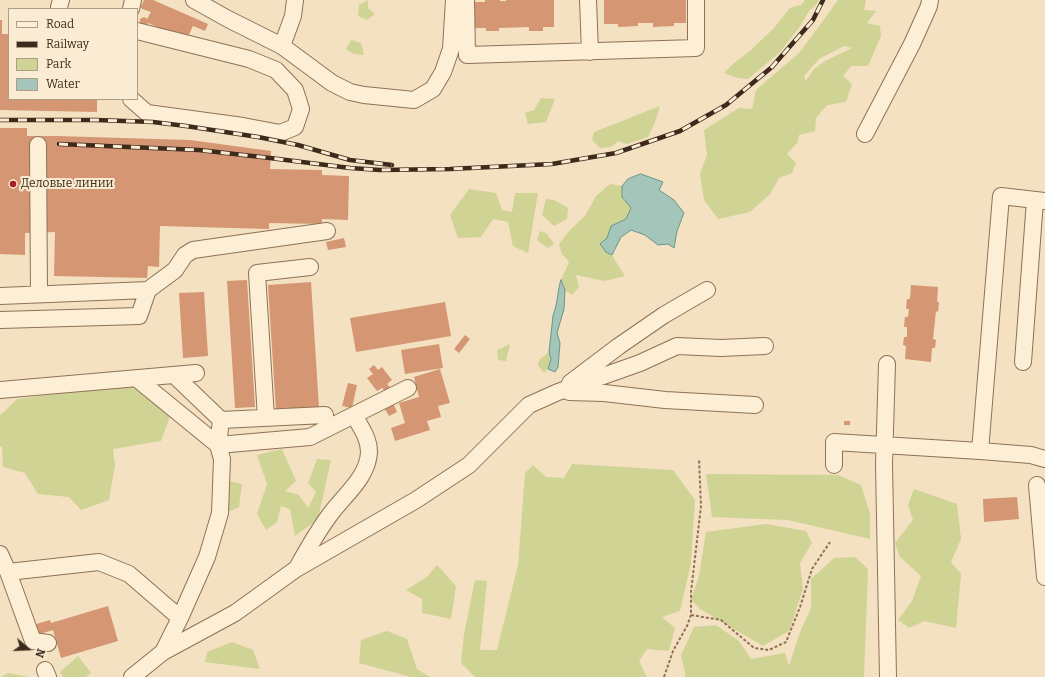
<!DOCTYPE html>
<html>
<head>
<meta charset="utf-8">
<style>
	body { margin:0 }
	#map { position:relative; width:1045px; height:677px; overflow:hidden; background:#f3e1c1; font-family:Bitter,serif }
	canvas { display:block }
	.legend { position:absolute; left:8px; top:8px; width:130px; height:92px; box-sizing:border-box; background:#f9ecd2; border:1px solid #ae9e89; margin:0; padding:5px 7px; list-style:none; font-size:12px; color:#3d2a1c }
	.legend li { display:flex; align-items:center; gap:8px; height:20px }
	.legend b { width:20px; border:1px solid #ae9e89 }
	.north { position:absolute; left:8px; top:629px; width:40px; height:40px; -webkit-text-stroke:3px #f9ecd2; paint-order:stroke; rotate:109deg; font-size:11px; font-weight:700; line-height:16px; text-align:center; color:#3d2a1c }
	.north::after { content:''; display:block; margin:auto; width:14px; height:18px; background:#3d2a1c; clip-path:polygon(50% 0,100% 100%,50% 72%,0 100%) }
</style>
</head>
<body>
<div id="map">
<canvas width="1045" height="677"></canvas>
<ul class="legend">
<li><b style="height:5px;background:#fcefd6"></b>Road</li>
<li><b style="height:5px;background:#3d2a1c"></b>Railway</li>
<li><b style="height:11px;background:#cfd394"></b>Park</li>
<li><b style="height:11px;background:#a4c5b9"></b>Water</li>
</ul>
<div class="north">N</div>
</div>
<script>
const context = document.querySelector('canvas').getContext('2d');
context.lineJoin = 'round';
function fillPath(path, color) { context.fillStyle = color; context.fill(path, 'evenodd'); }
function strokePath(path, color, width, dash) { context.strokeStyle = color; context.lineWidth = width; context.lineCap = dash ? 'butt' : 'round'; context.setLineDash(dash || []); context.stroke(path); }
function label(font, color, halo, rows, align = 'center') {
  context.font = font + ' Bitter,serif'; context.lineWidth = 4; context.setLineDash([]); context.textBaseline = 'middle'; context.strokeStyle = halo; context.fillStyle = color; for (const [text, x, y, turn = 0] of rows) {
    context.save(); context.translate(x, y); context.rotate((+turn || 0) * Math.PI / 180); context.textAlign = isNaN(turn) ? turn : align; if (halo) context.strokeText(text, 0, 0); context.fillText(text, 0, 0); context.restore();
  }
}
const green = new Path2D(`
	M368 0V8L375 14 367 20 358 16 359 5Z
	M805 0H819L815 6 809 11 799 28 779 53 748 79 737 78 724 73 733 64 751 50 774 28 790 8 801 5Z
	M838 0H866L864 10 876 11 867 23 880 26 881 36 868 66H851L843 76 852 84 846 102 827 105 816 118 815 131 799 135 798 142 787 154 796 163 792 173 779 178 770 194 750 212 718 219 704 200 700 174 707 155 704 130 739 108 752 109 756 90 799 53 820 25ZM844 46 852 48 825 61 814 69 806 81 804 76 819 59Z
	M351 40 361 43 364 55 354 54 346 49Z
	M541 98 555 99 546 122 528 124 525 113 534 110Z
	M660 106 655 122 648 137 627 144 618 141 611 147 600 148 592 140 594 132Z
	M610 184 622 186V197L631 208 626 219 611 226 607 238 606 252 612 255 616 262 625 276 605 281 576 275 579 287 572 295 565 290 561 280 569 262 562 254 559 244 570 230 585 216 596 196Z
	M469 189 496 193 502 210 512 212 515 193H538L528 253 513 246 508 222 493 219 481 237 458 238 450 215Z
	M546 199 554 200 568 208 567 219 554 226 542 215Z
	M540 231 546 233 554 244 548 248 537 240Z
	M510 344 506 361 498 360 497 350Z
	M549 352C551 360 550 367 544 373L538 365 539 360Z
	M117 386 136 389 170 416 161 441 113 449 115 465 109 500 81 510 69 497 38 494 25 473 3 467 2 447 0 446V415L4 412 17 399Z
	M282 449 296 481 285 491 299 495 308 508 316 492 308 483 317 459 331 460 318 519 295 536 290 509 281 506 277 522 266 530 257 514 267 484 257 455Z
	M572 464 673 470 695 500 691 563 680 611 662 617 675 628 669 651 647 649 639 661 647 677H475L461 663 464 634 475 580 487 581 480 650H497L518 565 525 473 533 465 546 477 564 478Z
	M706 474 838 475 861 485 870 514V539L788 520 712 517Z
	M226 480 242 484 239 507 226 513Z
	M914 489 957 504 961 539 951 562 961 574 956 628 924 621 909 628 898 620 912 601 921 576 900 557 895 543 913 520 908 505Z
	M766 524 806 531 812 543 800 563 803 589 789 631 763 646 700 609 691 599 699 576 706 532Z
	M855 557 868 569 864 677H685V672L681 655 694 627 716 625 739 641 751 659 785 653 789 666 800 632 811 608V579L834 558Z
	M437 565 456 586 451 619 422 613V599L406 590 427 577Z
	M387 631 407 639 417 669 430 677H411L359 663 361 640Z
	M232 642 253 650 260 669 205 662 207 652Z
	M78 656 91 673 86 677H63L60 672Z
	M8 673H9L29 677H1Z`);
const water = new Path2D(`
	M641 174 663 182 659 190 674 200 684 213 677 231 674 248 668 244 658 245 645 235 631 230 621 237 612 255 606 252 600 244 607 238 611 226 626 219 631 208 622 197V186L628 179Z
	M561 280 565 290 564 309 557 333 560 343 558 367 555 372 548 369 551 359 549 352 553 316 556 306 559 288Z`);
const building = new Path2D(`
	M144 0H153L208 24 205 31 193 26 187 39 148 23 146 26 140 24V19L144 17 147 19 151 12 140 8Z
	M485 0H500V1H506V0H554V27H543V31H529V27L499 28V31H486V28H473L472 2H485Z
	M604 0H686V23H674V26L653 27V23H638V26L618 27V24H604Z
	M0 20H2V34H9V99H97V112L0 110Z
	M0 128H27V136H56L190 140 271 151 270 169 322 170V175L349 176 348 220 322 219V224L269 223V229L160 226 159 267 148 266 147 278 54 276 55 232 25 233V255L0 254Z
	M344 238 346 247 328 250 326 242Z
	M247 280 255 407 235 408 227 281Z
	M311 282 319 408 276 411 268 285Z
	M911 285 938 287 937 302H939L938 312 936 311 933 339 936 340 935 348H932L931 362 905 359 906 346 903 345 904 337H907V327H904L905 317H908L909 309H906L907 299H910Z
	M204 292 208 356 183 358 179 293Z
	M445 302 451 336 356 352 350 318Z
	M465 335 470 339 459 353 454 349Z
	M439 344 443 368 405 374 401 350Z
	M374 365 378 370 382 367 392 380 387 384 390 387 385 391 382 388 377 391 367 378 373 374 369 369Z
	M440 369 450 403 438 406 441 417 427 421 430 430 395 441 391 428 405 423 399 403 419 397 414 377Z
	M348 383 357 385 352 408 342 406Z
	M392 401 397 412 389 416 383 406Z
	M844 421H850V425H844Z
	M1017 497 1019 519 984 522 983 499Z
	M108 606 118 641 61 658 53 630 36 635 33 625 50 620 51 623Z`);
const path = new Path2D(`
	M691 615 721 620 754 648 769 650 786 642 800 607 812 569 830 542
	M664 677 673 651 687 626 691 615V592L701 506 699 459`);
const minor = new Path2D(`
	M194 0 228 19 282 46 332 83 350 92 364 95 414 100 433 89 443 72 451 49 454 0
	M466 0 467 55 696 48V0
	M588 0 590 52
	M59 7 61 0
	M131 9 133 0
	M282 46 293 16 295 0
	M131 99 147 113 243 126 280 133 295 127 301 109 295 90 276 70 249 59 137 31
	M865 134 912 44 929 6 930 0
	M38 145 39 294
	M0 296 148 290 175 270 185 255 193 250 327 231
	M0 320 139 316 148 290
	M1023 362 1035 200
	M887 364 884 464 888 677
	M174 375 221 420 325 415
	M136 378 218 445 222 459 220 513 207 557 180 618 163 652
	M570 383 619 346 664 315 707 290
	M0 390 196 373
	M569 392 604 393 665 400 755 405
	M266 418 257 273 310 267
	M221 420 218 445 310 437 408 388
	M980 451 1001 196 1045 201
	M834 465V442L980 451 1031 455 1045 459
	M1037 485 1045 577
	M0 554 8 572
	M297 568C307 550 317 532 329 516 343 496 368 478 369 452 369 438 360 426 354 415
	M48 643 33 641 8 572 99 562 129 574 180 618
	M45 670 48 677
	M132 677 163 652 235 613 296 569 416 500 469 465 529 405 558 392 640 363 677 346 721 348 765 346`);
const rail = new Path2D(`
	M0 120H96L153 122 186 126 258 137 298 145 350 160 392 165
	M59 144 199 150 270 158 350 168 380 170 450 169 552 164 616 153 680 131 726 105 772 67 813 20 823 0`);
const markers = [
	[13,184,4,"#a51f27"]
];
const poiNames = [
	["Деловые линии",21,184]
];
fillPath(green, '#cfd394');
fillPath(water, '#a4c5b9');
strokePath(water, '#6a9487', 1);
fillPath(building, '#d59673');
strokePath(minor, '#8f7156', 18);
strokePath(path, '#8f7156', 2, [3, 2]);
strokePath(minor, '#fcefd6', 16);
strokePath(rail, '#3d2a1c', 4.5);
strokePath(rail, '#f9ecd2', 3, [9]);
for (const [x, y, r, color] of markers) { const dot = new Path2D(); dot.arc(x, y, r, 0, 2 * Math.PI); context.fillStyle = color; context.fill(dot); strokePath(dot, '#f9ecd2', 1.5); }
label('12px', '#3d2a1c', '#f9ecd2', poiNames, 'left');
</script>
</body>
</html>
